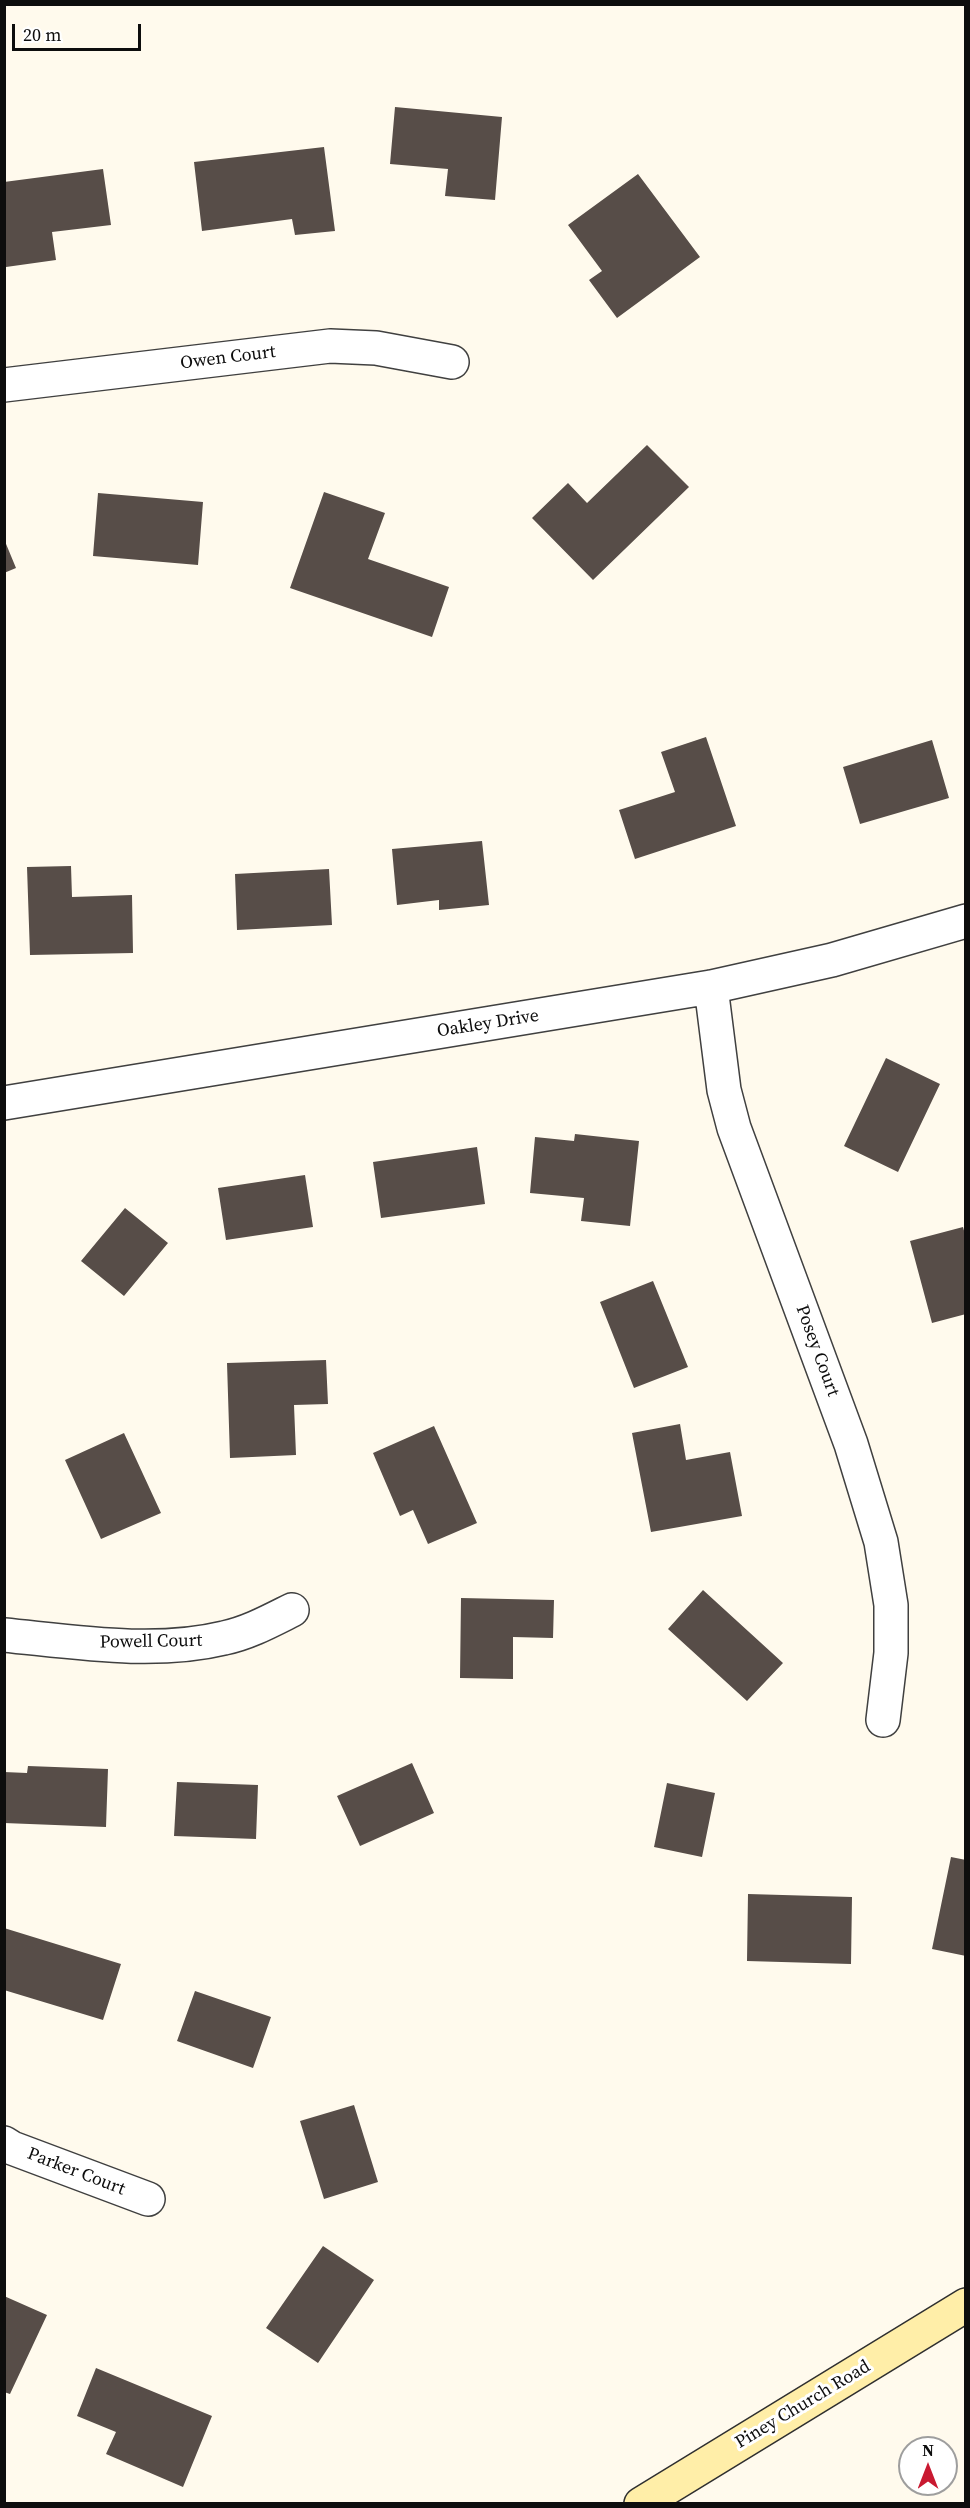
<!DOCTYPE html>
<html>
<head>
<meta charset="utf-8">
<style>
	body { margin:0 }
	#map { position:relative; width:970px; height:2508px; overflow:hidden; background:#fffaed; font-family:"Source Serif 4",serif }
	canvas { display:block }
	.frame { position:absolute; inset:0; border:6px solid #0d0d0d; pointer-events:none }
	.north { position:absolute; left:898px; top:2436px; width:60px; height:60px; box-sizing:border-box; background:#fff; border:2px solid #9e9e9e; border-radius:50%; rotate:0deg; font-size:16px; font-weight:700; line-height:24px; text-align:center; color:#0d0d0d }
	.north::after { content:''; display:block; margin:auto; width:21px; height:27px; background:#c91931; clip-path:polygon(50% 0,100% 100%,50% 72%,0 100%) }
	.scale { position:absolute; left:12px; top:24px; width:129px; height:27px; box-sizing:border-box; border:3px solid #0d0d0d; border-top:0; padding-left:8px; font-size:18px; line-height:21px; white-space:nowrap; color:#0d0d0d; -webkit-text-stroke:4px #fff; paint-order:stroke }
</style>
</head>
<body>
<div id="map">
<canvas width="970" height="2508"></canvas>
<div class="frame"></div>
<div class="north">N</div>
<div class="scale">20 m</div>
</div>
<script>
const context = document.querySelector('canvas').getContext('2d');
context.lineJoin = 'round';
function fillPath(path, color) { context.fillStyle = color; context.fill(path, 'evenodd'); }
function strokePath(path, color, width, dash) { context.strokeStyle = color; context.lineWidth = width; context.lineCap = dash ? 'butt' : 'round'; context.setLineDash(dash || []); context.stroke(path); }
function label(font, color, halo, rows, align = 'center') {
  context.font = font + ' "Source Serif 4",serif'; context.lineWidth = 6; context.setLineDash([]); context.textBaseline = 'middle'; context.strokeStyle = halo; context.fillStyle = color; for (const [text, x, y, turn = 0] of rows) {
    context.save(); context.translate(x, y); context.rotate((+turn || 0) * Math.PI / 180); context.textAlign = isNaN(turn) ? turn : align; if (halo) context.strokeText(text, 0, 0); context.fillText(text, 0, 0); context.restore();
  }
}
const building = new Path2D(`
	M395 107 502 117 495 200 445 196 448 169 390 164Z
	M324 147 335 231 295 235 292 219 202 231 194 162Z
	M103 169 111 225 52 232 56 260 6 267 4 182Z
	M638 174 700 257 617 318 589 280 602 271 568 225Z
	M647 445 689 487 593 580 532 518 568 483 587 503Z
	M324 492 385 513 368 559 449 587 432 637 290 588Z
	M98 493 203 502 198 565 93 556Z
	M4 539 16 568 4 573Z
	M706 737 736 826 635 859 619 810 675 792 661 752Z
	M932 740 949 798 860 824 843 767Z
	M482 841 489 905 439 910V900L397 905 392 849Z
	M71 866 72 897 132 895 133 953 30 955 27 867Z
	M329 869 332 925 237 930 235 874Z
	M886 1058 940 1084 898 1172 844 1146Z
	M575 1134 639 1141 630 1226 581 1221 584 1198 530 1193 535 1137 574 1141Z
	M477 1147 485 1204 381 1218 373 1162Z
	M305 1175 313 1227 226 1240 218 1188Z
	M125 1208 168 1243 124 1296 81 1261Z
	M963 1227 966 1238V1314L932 1323 910 1241Z
	M653 1281 688 1367 634 1388 600 1302Z
	M326 1360 328 1404 294 1405 296 1455 230 1458 227 1363Z
	M680 1424 686 1460 730 1452 742 1516 651 1532 632 1433Z
	M434 1426 477 1523 428 1544 413 1510 400 1516 373 1453Z
	M124 1433 161 1513 101 1539 65 1460Z
	M703 1590 783 1663 747 1701 668 1629Z
	M461 1598 554 1600 553 1638 513 1637V1679L460 1678Z
	M412 1763 434 1813 360 1846 337 1796Z
	M28 1766 108 1769 106 1827 4 1823V1772L27 1773Z
	M177 1782 258 1785 256 1839 174 1836Z
	M667 1783 715 1793 702 1857 654 1847Z
	M951 1857 966 1860V1956L932 1949Z
	M748 1894 852 1897 851 1964 747 1961Z
	M4 1928 121 1964 103 2020 4 1990Z
	M195 1991 271 2017 253 2068 177 2041Z
	M354 2105 378 2182 324 2199 300 2121Z
	M323 2246 374 2280 318 2363 266 2328Z
	M4 2296 47 2315 10 2394 4 2392Z
	M96 2368 212 2416 183 2487 106 2454 116 2432 77 2416Z`);
const street = new Path2D(`
	M4 385 330 346 376 348 452 362
	M711 987 724 1090 734 1128 851 1444 881 1542 891 1605V1653L883 1720
	M4 1103 711 987 832 960 966 921
	M4 1635C75 1642 154 1655 224 1638 248 1633 270 1621 292 1610
	M4 2143 12 2148 148 2199`);
const secondary = new Path2D(`
	M641 2504 966 2305`);
const streetNames = [
	["Owen Court",228,358,-7],
	["Oakley Drive",488,1024,-9],
	["Posey Court",817,1351,70],
	["Powell Court",151,1642,-1],
	["Parker Court",76,2172,21],
	["Piney Church Road",803,2405,-31]
];
fillPath(building, '#574d48');
strokePath(street, '#404040', 36);
strokePath(secondary, '#2f2f2f', 36);
strokePath(street, '#fff', 33);
strokePath(secondary, '#ffeea8', 33);
label('18px', '#0d0d0d', '#fff', streetNames);
</script>
</body>
</html>
